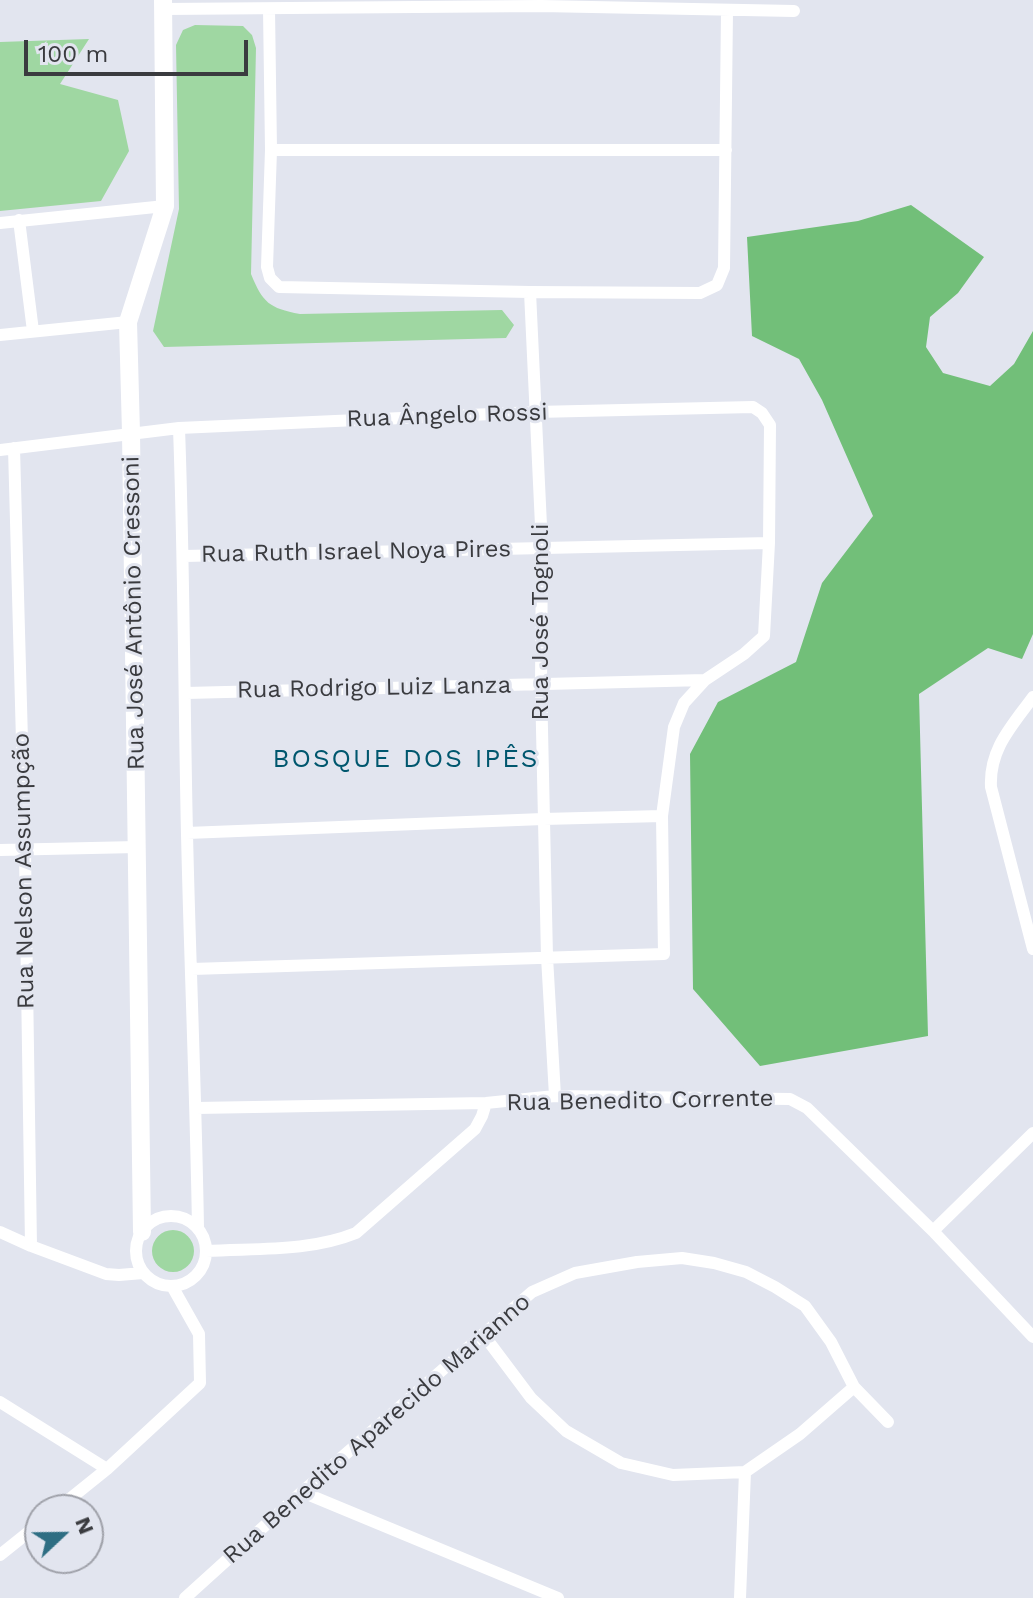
<!DOCTYPE html>
<html>
<head>
<meta charset="utf-8">
<style>
	body { margin:0 }
	#map { position:relative; width:1033px; height:1598px; overflow:hidden; background:#e2e5ef; font-family:"Work Sans",sans-serif }
	canvas { display:block }
	.north { position:absolute; left:24px; top:1494px; width:80px; height:80px; box-sizing:border-box; background:#e2e5ef; border:2px solid #9fa1a9; border-radius:50%; rotate:68deg; font-size:22px; font-weight:700; line-height:32px; text-align:center; color:#3a3b3f }
	.north::after { content:''; display:block; margin:auto; width:28px; height:36px; background:#2e6e83; clip-path:polygon(50% 0,100% 100%,50% 72%,0 100%) }
	.scale { position:absolute; left:24px; top:40px; width:224px; height:36px; box-sizing:border-box; border:4px solid #3a3b3f; border-top:0; padding-left:10px; font-size:24px; line-height:28px; white-space:nowrap; color:#3a3b3f; -webkit-text-stroke:6px #e2e5ef; paint-order:stroke }
</style>
</head>
<body>
<div id="map">
<canvas width="1033" height="1598"></canvas>
<div class="north">N</div>
<div class="scale">100 m</div>
</div>
<script>
const context = document.querySelector('canvas').getContext('2d');
context.lineJoin = 'round';
function fillPath(path, color) { context.fillStyle = color; context.fill(path, 'evenodd'); }
function strokePath(path, color, width, dash) { context.strokeStyle = color; context.lineWidth = width; context.lineCap = dash ? 'butt' : 'round'; context.setLineDash(dash || []); context.stroke(path); }
function label(font, color, halo, rows, align = 'center') {
  context.font = font + ' "Work Sans",sans-serif'; context.lineWidth = 6; context.setLineDash([]); context.textBaseline = 'middle'; context.strokeStyle = halo; context.fillStyle = color; for (const [text, x, y, turn = 0] of rows) {
    context.save(); context.translate(x, y); context.rotate((+turn || 0) * Math.PI / 180); context.textAlign = isNaN(turn) ? turn : align; if (halo) context.strokeText(text, 0, 0); context.fillText(text, 0, 0); context.restore();
  }
}
const green = new Path2D(`
	M195 25 243 26 252 35 256 48 251 274C263 303 269 308 300 314L502 310 514 325 506 338 164 347 153 331 179 209 176 45 183 30Z
	M89 39 60 84 118 100 129 151 101 201 0 211V42Z
	M152 1251a21 21 0 1 1 42 0a21 21 0 1 1-42 0Z`);
const forest = new Path2D(`
	M911 205 984 257 958 293 930 317 926 347 943 373 990 386 1014 364 1033 331V634L1022 659 988 648 919 694 928 1036 760 1066 693 989 690 754 718 702 796 662 822 583 873 516 822 400 799 359 752 336 747 237 858 221Z`);
const street = new Path2D(`
	M164 9 541 6 794 11
	M269 9 271 150 267 267 270 278 279 287 530 292 700 293 717 285 724 268 727 11
	M271 150H726
	M19 220 33 331
	M0 223 165 206
	M530 292 542 547 541 684 547 957 555 1096
	M0 335 128 322
	M179 428C184 563 184 699 187 834 190 966 196 1097 198 1229
	M14 448 25 851 31 1246
	M0 450 179 428 536 412 753 407 762 413 770 425 769 543 764 636 744 654 705 680 684 703 674 727 662 816 664 954 192 969
	M184 556 769 543
	M186 693 705 680
	M1033 697C1012 726 989 749 991 787L1033 949
	M187 833 543 819 662 816
	M0 850 137 847
	M196 1108 486 1103 555 1096 790 1099 807 1108 933 1231 1033 1337
	M136 1251a35 35 0 1 1 70 0a35 35 0 1 1-70 0Z
	M933 1231 1033 1133
	M0 1232 31 1246 106 1274 119 1275 143 1273
	M206 1251C256 1248 309 1252 356 1233L475 1129 482 1116 486 1103
	M483 1334 531 1398 566 1431 621 1463 673 1475 745 1472 800 1434 854 1387
	M0 1402 107 1469
	M302 1492 558 1598
	M56 1510 107 1469 200 1383 199 1334 172 1286
	M0 1555 40 1523
	M185 1598 302 1492 532 1292 575 1273 637 1262 682 1258 714 1263 746 1272 775 1287 805 1306 831 1342 854 1387 888 1422
	M740 1598 745 1472`);
const secondary = new Path2D(`
	M142 1232 131 433 128 322 165 206 163 0`);
const streetNames = [
	["Rua Ângelo Rossi",447,416,-2],
	["Rua Ruth Israel Noya Pires",356,552,-1],
	["Rua José Antônio Cressoni",134,613,-91],
	["Rua José Tognoli",541,622,-90],
	["Rua Rodrigo Luiz Lanza",374,688,-1],
	["Rua Nelson Assumpção",24,871,-91],
	["Rua Benedito Corrente",640,1101,-1],
	["Rua Benedito Aparecido Marianno",377,1429,-41]
];
const neighbourhoodNames = [
	["BOSQUE DOS IPÊS",406,759]
];
fillPath(green, '#9fd7a2');
fillPath(forest, '#72bf79');
strokePath(street, '#fff', 12);
strokePath(secondary, '#fff', 18);
label('24px', '#3a3b3f', '#e2e5ef', streetNames);
context.letterSpacing = '2px';
label('26px', '#00576e', '#e2e5ef', neighbourhoodNames);
context.letterSpacing = '0px';
</script>
</body>
</html>
